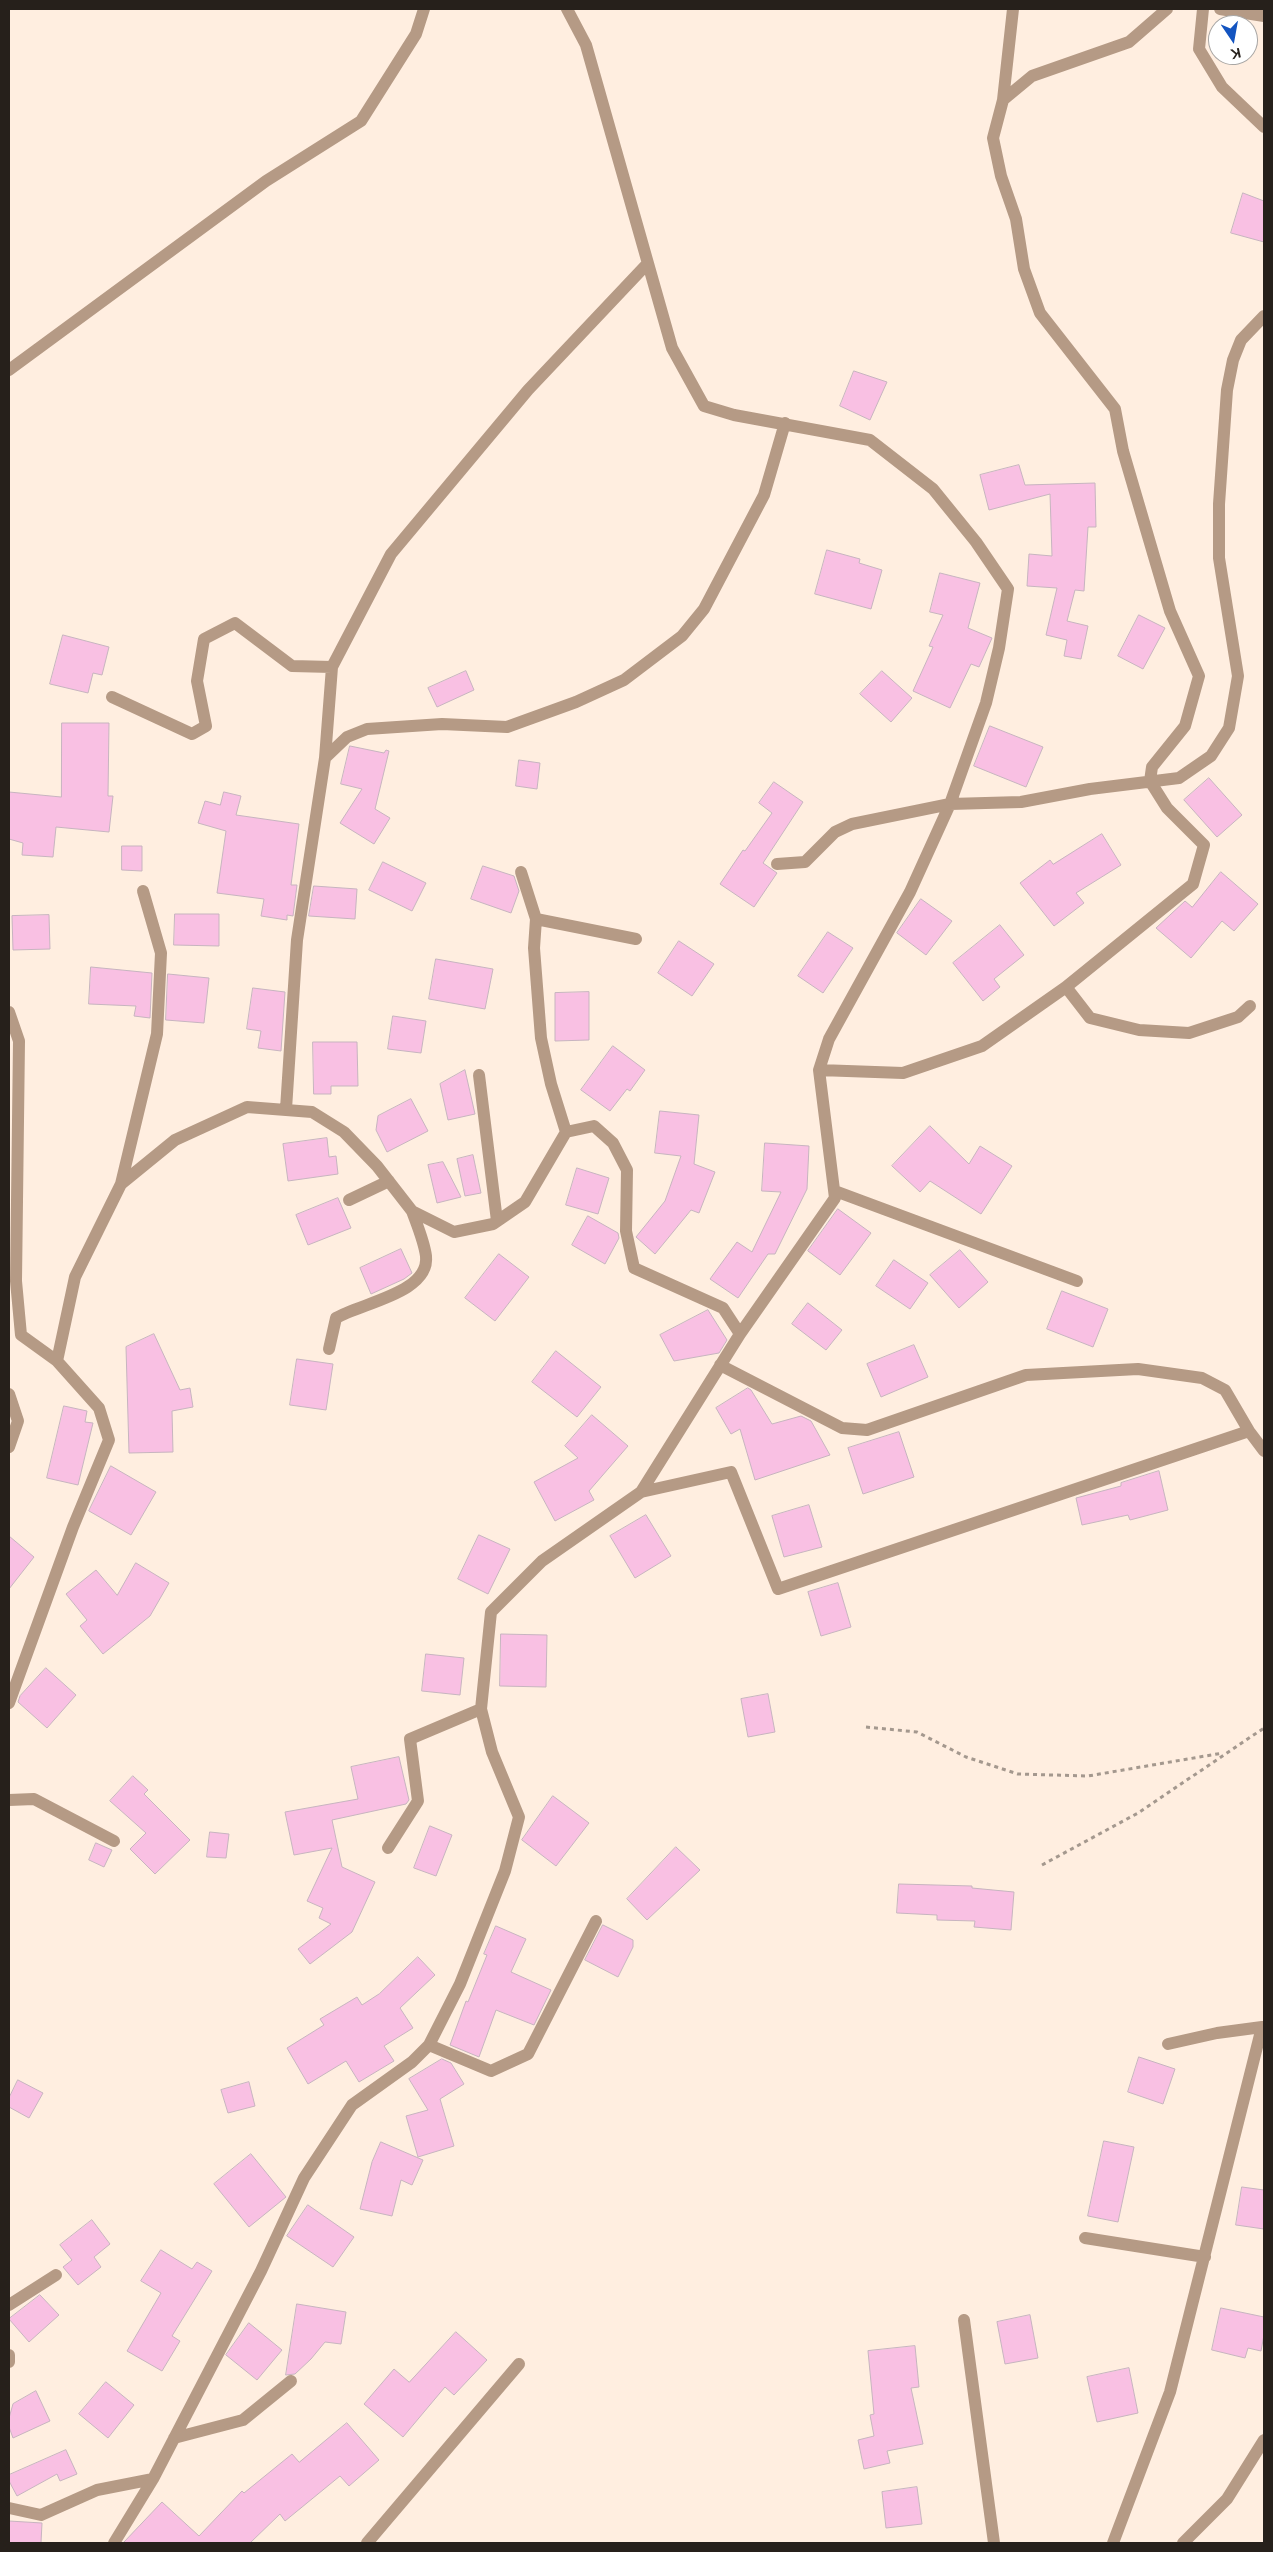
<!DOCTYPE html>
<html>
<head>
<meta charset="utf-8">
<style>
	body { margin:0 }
	#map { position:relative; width:1273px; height:2552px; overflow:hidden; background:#ffeee0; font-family:Arial,sans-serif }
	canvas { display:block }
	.frame { position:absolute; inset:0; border:10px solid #26201b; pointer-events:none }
	.north { position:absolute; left:1208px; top:15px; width:50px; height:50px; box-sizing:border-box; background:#fff; border:1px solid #a8a6a4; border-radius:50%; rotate:168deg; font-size:14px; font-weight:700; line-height:20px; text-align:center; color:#26201b }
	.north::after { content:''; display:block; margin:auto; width:18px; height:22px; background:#1354c0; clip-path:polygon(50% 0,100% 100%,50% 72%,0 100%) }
</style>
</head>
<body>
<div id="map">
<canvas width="1273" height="2552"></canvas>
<div class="frame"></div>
<div class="north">K</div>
</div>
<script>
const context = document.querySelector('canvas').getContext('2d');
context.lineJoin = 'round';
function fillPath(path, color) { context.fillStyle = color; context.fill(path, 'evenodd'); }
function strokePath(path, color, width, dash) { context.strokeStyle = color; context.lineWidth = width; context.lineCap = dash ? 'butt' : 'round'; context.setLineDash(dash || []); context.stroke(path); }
const building = new Path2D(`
	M1243 193 1264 201V242L1231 233Z
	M854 371 887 382 870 420 840 406Z
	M1019 465 1025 485 1095 483 1096 527H1088L1084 591 1075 590 1067 621 1088 626 1081 659 1064 656 1067 640 1046 635 1057 588 1027 586 1029 554 1052 556 1050 494 989 510 980 475Z
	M827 550 860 559 859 563 882 570 871 609 815 594Z
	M940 573 980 583 968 628 992 638 979 667 971 664 950 708 913 691 933 647 929 646 943 615 930 612Z
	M1139 615 1165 628 1143 669 1118 656Z
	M63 635 109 647 102 675 93 673 88 693 50 684Z
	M466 671 474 690 437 707 428 688Z
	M882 671 912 698 891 722 860 694Z
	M62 723H109L108 796H113L109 832 56 827 53 857 22 855 23 843 9 839V792L61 797Z
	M990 726 1043 747 1026 787 974 766Z
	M350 746 384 753 386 750 389 751 375 809 390 818 374 844 340 823 362 789 341 784Z
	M519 760 540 763 537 789 516 786Z
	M1209 778 1242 815 1217 837 1184 800Z
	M774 782 803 802 763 863 777 873 754 907 720 884 743 850 745 851 772 813 759 803Z
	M224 792 241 796 236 815 299 824 291 885H297L293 916 287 915V920L261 916 264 899 217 893 226 831 198 823 205 801 220 805Z
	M1102 834 1121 865 1076 893 1084 903 1054 926 1020 883 1050 860 1053 864Z
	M122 846H142V871L122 870Z
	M383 862 426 883 412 911 369 890Z
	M483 866 514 876 519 891 511 913 471 899Z
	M1221 872 1258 904 1234 931 1222 921 1191 958 1156 928 1185 901 1192 907Z
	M314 886 357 889 355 919 309 916Z
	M921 899 952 921 926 955 897 933Z
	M175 914H219V946L174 945Z
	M49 915 50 949 13 950 12 916Z
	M1000 925 1024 955 994 979 1000 987 983 1001 953 963Z
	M828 932 853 948 823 993 798 976Z
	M679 941 714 964 692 996 658 973Z
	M436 959 493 969 485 1009 429 999Z
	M91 967 152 973 150 1018 134 1016 136 1006 89 1004Z
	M168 974 209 978 204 1023 166 1020Z
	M253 988 285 992 281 1051 258 1048 261 1031 247 1029Z
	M589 992V1040L555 1041V993Z
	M393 1016 426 1021 421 1053 388 1049Z
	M313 1042H357L358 1086H331V1094H314Z
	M613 1046 645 1070 630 1091 627 1089 610 1111 581 1090Z
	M465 1070 475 1114 448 1120 440 1084Z
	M411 1099 428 1131 387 1152 376 1130 378 1116Z
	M660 1111 699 1115 694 1164 715 1172 699 1213 691 1210 655 1254 636 1237 665 1201 681 1156 655 1153Z
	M930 1126 969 1164 980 1146 1012 1166 981 1214 930 1181 920 1192 892 1166Z
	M327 1138 329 1157 336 1156 338 1174 288 1181 283 1144Z
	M765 1143 809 1146 807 1189 775 1254H768L738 1298 710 1279 737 1242 752 1252 781 1192 762 1191Z
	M473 1155 481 1193 465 1196 457 1159Z
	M443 1162 461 1197 437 1203 428 1165Z
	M577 1168 609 1178 598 1214 566 1205Z
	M338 1198 351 1228 308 1245 296 1215Z
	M838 1209 871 1233 840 1275 808 1251Z
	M588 1216 618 1233 619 1238 605 1264 572 1245Z
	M401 1249 412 1273 404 1279 371 1294 360 1268Z
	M960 1250 988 1282 959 1308 930 1275Z
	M499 1254 529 1277 495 1321 465 1298Z
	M894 1260 928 1283 910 1309 876 1286Z
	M1062 1291 1108 1309 1093 1347 1047 1329Z
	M808 1303 842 1330 826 1350 792 1324Z
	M708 1310 727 1340 719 1353 674 1361 660 1335Z
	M154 1334 180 1390 190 1388 193 1407 172 1411 173 1452 129 1453 126 1347Z
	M914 1345 928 1377 881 1397 867 1364Z
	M556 1351 601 1387 577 1417 532 1382Z
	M297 1359 333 1364 326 1410 290 1405Z
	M748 1388 751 1390 772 1424 801 1416 811 1421 830 1455 755 1480 740 1429 731 1434 716 1408Z
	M64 1406 87 1411 85 1422 93 1423 78 1485 47 1478Z
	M592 1415 628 1446 589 1491 594 1500 555 1521 534 1482 578 1458 565 1446Z
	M899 1432 914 1477 863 1494 848 1448Z
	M111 1466 156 1492 131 1535 89 1511Z
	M1159 1471 1168 1510 1130 1520 1128 1515 1082 1525 1076 1498 1121 1486V1483Z
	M809 1505 822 1547 784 1557 772 1516Z
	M646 1515 671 1556 635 1578 610 1536Z
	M479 1535 510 1549 488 1594 458 1579Z
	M9 1536 34 1557 9 1589Z
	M136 1563 169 1583 150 1616 103 1654 80 1626 87 1620 66 1594 96 1570 117 1595Z
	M838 1583 851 1627 821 1636 808 1592Z
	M501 1634 547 1635 546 1687 500 1686Z
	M426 1654 464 1658 460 1695 422 1691Z
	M46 1668 76 1695 47 1728 18 1702 20 1696Z
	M768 1694 775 1732 748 1737 741 1699Z
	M399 1757 409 1800 406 1804 332 1820 342 1867 375 1882 352 1932 310 1964 298 1949 331 1924 319 1918 323 1908 307 1901 332 1848 294 1855 285 1812 358 1799 351 1767Z
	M133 1776 148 1790 144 1794 190 1840 155 1874 130 1849 146 1833 110 1801Z
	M553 1796 589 1823 556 1866 522 1840Z
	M430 1826 452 1835 436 1876 414 1868Z
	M210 1832 229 1834 226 1858 207 1857Z
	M96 1843 112 1850 104 1867 89 1860Z
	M676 1847 700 1870 647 1920 627 1899Z
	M899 1884 972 1886V1888L1014 1892 1011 1930 974 1927 975 1921 937 1920V1915L897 1913Z
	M603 1925 633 1940V1947L618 1977 585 1960Z
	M496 1926 526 1939 511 1972 551 1990 534 2025 496 2010 479 2057 450 2045 466 2001 468 2002 487 1955 484 1954Z
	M418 1957 435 1975 400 2008 413 2028 384 2046 394 2061 359 2082 346 2061 308 2084 287 2048 324 2025 320 2019 357 1997 362 2005 379 1994Z
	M1139 2057 1175 2069 1163 2104 1128 2092Z
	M442 2059 451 2063 464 2084 440 2099 454 2146 418 2157 406 2116 428 2110 409 2079Z
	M18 2080 43 2093 29 2118 9 2107V2098Z
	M249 2082 255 2106 228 2113 221 2090Z
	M1104 2141 1134 2147 1118 2222 1088 2216Z
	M381 2142 423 2160 412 2185 401 2180 392 2216 360 2209 372 2162Z
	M251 2154 286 2197 249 2227 214 2184Z
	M1242 2187 1264 2190V2229L1236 2225Z
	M308 2205 354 2237 333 2267 287 2236Z
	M92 2220 110 2244 94 2257 101 2267 78 2285 63 2267 72 2260 60 2245Z
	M161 2250 192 2269 197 2262 212 2271 172 2336 180 2341 162 2371 127 2351 161 2293 141 2281Z
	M40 2295 59 2315 29 2342 9 2319Z
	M297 2304 346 2312 341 2344 325 2342 311 2359 295 2374 286 2375Z
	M1221 2308 1264 2317V2335L1261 2351 1248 2348 1245 2358 1212 2350Z
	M1030 2315 1038 2358 1005 2364 997 2322Z
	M249 2323 282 2350 257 2380 226 2355Z
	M456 2332 487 2360 454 2395 445 2387 403 2437 364 2404 394 2369 409 2382Z
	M915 2346 919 2387 911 2388 923 2444 887 2451 890 2463 864 2469 858 2440 874 2436 870 2415 874 2414 868 2351Z
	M1129 2368 1138 2413 1097 2422 1087 2377Z
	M106 2382 134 2405 108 2438 79 2414Z
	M36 2391 50 2421 13 2438 9 2427V2418L13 2404Z
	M347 2423 379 2460 349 2486 340 2476 285 2521 280 2514 250 2543H123L162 2502 199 2536 242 2491 244 2493 292 2454 299 2462Z
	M66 2450 77 2474 60 2481 57 2474 17 2496 9 2481V2475Z
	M917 2487 922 2524 886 2528 882 2492Z
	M9 2521 42 2523 41 2543H9Z`);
const path = new Path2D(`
	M866 1727 917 1732 966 1757 1018 1774 1088 1776 1223 1753
	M1042 1865 1138 1813 1264 1728`);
const minor = new Path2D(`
	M1203 9 1199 49 1222 87 1264 127
	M1220 9 1264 16
	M1003 100 1013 9
	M9 370 266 181 361 121 416 34 424 9
	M112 697 192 734 206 726 197 681 204 639 235 623 292 666 332 667
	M325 758 332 667 391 554 528 390 648 263
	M777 864 805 862 835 832 852 824 950 804 1021 802 1090 789 1179 778 1211 756 1229 728 1238 676 1219 558V504L1227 390 1233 360 1241 340 1264 316
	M521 872 536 919 534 948 541 1038 551 1084 566 1132
	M536 919 636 939
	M1066 987 1090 1018 1139 1030 1189 1033 1238 1017 1250 1006
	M9 1012 19 1041 16 1281 21 1335 57 1361 99 1408 109 1440 73 1527 9 1703
	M819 1070 903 1073 982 1046 1066 987 1193 884 1204 845 1167 808 1150 781 1152 767 1185 726 1199 676 1170 611 1123 451 1115 409 1040 313 1024 269 1016 219 1001 176 993 138 1003 100 1032 76 1129 42 1167 9
	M479 1075 497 1221
	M286 1109 297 940 325 758 347 737 367 729 442 724 507 727 576 702 624 680 682 636 704 609 764 495 785 423
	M121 1184 157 1034 161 953 143 891
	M835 1191 1077 1281
	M349 1200 389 1181
	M329 1349 336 1318C361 1303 430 1293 426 1256 424 1241 417 1225 412 1211
	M57 1361 75 1277 121 1184 175 1140 247 1107 312 1112 344 1132 377 1166 412 1211 454 1232 493 1224 525 1202 566 1132 594 1126 613 1143 627 1170 626 1231 634 1268 723 1308 740 1334
	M720 1365 842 1428 867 1430 1026 1375 1138 1369 1202 1378 1225 1390 1249 1431 1264 1451
	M9 1394 18 1421 9 1447
	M641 1492 731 1472 778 1589 1249 1431
	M9 1800 34 1799 114 1841
	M388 1848 418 1801 410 1739 481 1709
	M1168 2044 1217 2033 1262 2027
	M429 2045 491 2071 528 2054 596 1921
	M1085 2238 1205 2257
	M9 2305 56 2275
	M964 2320 994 2543
	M9 2355V2362
	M174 2438 243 2420 291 2381
	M9 2508 41 2515 97 2490 153 2479
	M114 2543 153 2479 261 2271 304 2178 352 2105 412 2062 429 2045 460 1984 505 1871 519 1817 492 1752 481 1709 491 1612 542 1561 641 1492 740 1334 835 1198 819 1070 829 1039 910 892 950 804 986 703 999 648 1008 589 976 542 933 489 870 440 734 415 704 406 672 348 586 45 567 9
	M367 2543 519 2364
	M1113 2543 1170 2392 1262 2027H1264
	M1183 2543 1227 2499 1264 2440`);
fillPath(building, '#f9c0e3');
strokePath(building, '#c7b4bf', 1);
strokePath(path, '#a4988e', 3, [4, 4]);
strokePath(minor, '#b59a85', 12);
</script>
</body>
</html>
